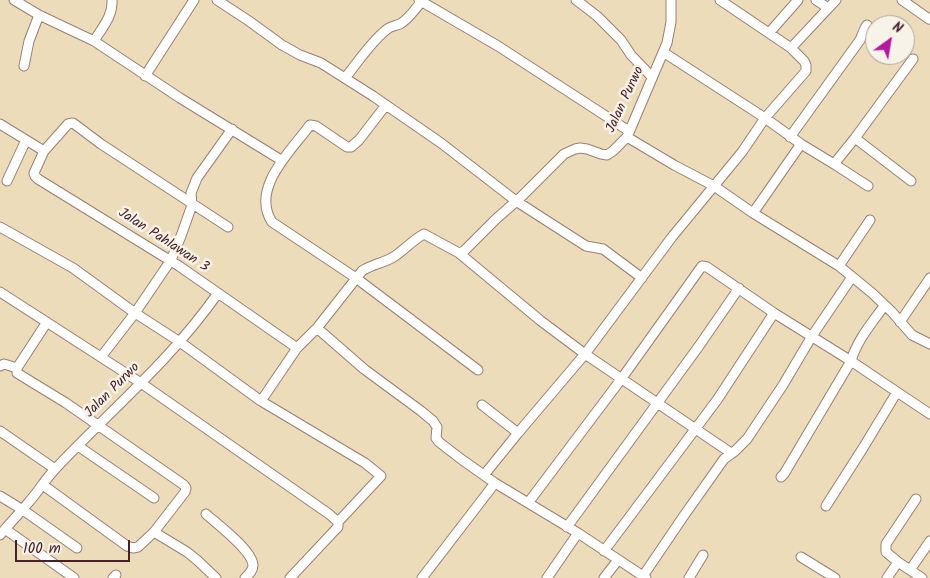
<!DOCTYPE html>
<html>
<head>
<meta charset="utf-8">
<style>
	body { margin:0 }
	#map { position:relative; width:930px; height:578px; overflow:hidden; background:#eddcb9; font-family:Kalam,sans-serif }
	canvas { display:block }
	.north { position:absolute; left:865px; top:15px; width:50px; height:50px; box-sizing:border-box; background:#f7f3e8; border:1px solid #b29e9c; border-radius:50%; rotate:32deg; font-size:14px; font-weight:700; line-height:20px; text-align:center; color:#4a1f2b }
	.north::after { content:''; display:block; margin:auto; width:18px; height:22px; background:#b5179e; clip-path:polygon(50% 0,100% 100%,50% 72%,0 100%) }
	.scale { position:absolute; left:15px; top:540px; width:115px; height:22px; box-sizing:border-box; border:2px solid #4a1f2b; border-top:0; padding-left:6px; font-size:15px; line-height:18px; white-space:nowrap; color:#4a1f2b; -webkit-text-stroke:4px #f7f3e8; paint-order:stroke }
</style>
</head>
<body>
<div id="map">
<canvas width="930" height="578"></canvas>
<div class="north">N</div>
<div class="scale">100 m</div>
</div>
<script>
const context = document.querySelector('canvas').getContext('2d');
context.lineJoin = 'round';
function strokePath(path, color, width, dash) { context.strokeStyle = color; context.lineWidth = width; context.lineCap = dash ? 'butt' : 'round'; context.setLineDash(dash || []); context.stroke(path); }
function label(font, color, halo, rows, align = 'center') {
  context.font = font + ' Kalam,sans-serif'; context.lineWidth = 5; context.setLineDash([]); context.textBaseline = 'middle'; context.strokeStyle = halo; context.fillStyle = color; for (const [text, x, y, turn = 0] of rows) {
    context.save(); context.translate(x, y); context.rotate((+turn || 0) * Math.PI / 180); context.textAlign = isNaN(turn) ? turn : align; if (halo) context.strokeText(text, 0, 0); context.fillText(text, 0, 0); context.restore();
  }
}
const minor = new Path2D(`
	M14 0 39 15 94 41 180 98 281 160
	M217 0 249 21 282 45 300 55 321 63 373 96 386 105 441 143 516 201 586 246 603 249 642 278
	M419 0 498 46 629 131
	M576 0 597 16 621 40 631 55 652 77
	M816 0 828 8
	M902 0 929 19 930 18
	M769 33 798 0
	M94 41C102 28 113 16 112 0
	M791 48 836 0
	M663 52 765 118 801 144 834 164
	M24 66 29 41 39 15
	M145 76 194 0
	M345 78C358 62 370 43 386 30 390 26 395 26 400 24 409 19 415 9 422 1
	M386 105 359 140 351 147H347L316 126 310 125C292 150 250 188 272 222L356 278 478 370
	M0 124 44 151
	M627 137 674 165 714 186 753 213 839 266 872 293 892 312 912 335 930 344
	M790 137 860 40 865 28 867 25
	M855 138 911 181
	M7 181 26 140
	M868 186 834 164 855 138 913 59
	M753 213 801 144
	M0 227 73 268 135 313 180 342 261 401 365 463 381 476 338 522V527L336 529 290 578
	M228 227 101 144 73 123 68 124 44 151 34 173 35 176 38 179 179 266 297 348
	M459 253 464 251 496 219 521 197 564 154 575 149 580 148 587 149 601 154 607 155 613 151 627 137 667 43 671 22V0
	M839 266 870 220
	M0 292 141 383 329 514 338 522
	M900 322 930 278
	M317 328 364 369 421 411 433 421 437 427 436 438 439 442 461 459 495 483 578 533 646 578
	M101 357 135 313 171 260 181 236 192 205 191 193 197 178 232 129
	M0 366 4 364 17 368
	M897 392 930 414
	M261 401 297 348 317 328 362 271C372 264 385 263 395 256 405 249 413 240 424 234L459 253 541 321 585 354 731 453
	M482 405 518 433
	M0 431 55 469
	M78 446 154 498
	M484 475 518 433 585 354 672 237 742 152 765 118 806 71V65L804 61 791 48 720 0
	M43 485 127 546 133 548 138 547 154 532 185 492 186 488 184 485 66 403 17 373V368L47 322
	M0 496 23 510 77 548
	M528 503 622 378 702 266 707 267 774 313 851 361 784 474 781 477
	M826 506 863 448 897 392 851 361C857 340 872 323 884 306
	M206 514C217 524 252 550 253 565 253 571 249 574 245 578
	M567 527 699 346 739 288
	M5 529 74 578
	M154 532 187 552 197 560 216 578
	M0 535C9 524 19 514 28 503 38 492 46 478 57 467 111 410 172 359 218 293
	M604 551 717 400 774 313
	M801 557 835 578
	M898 562 886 552V544L916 499
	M910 570 930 541
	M643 576 683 517 724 459 735 451 747 439 783 385 812 336 852 277
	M113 578 116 575
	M422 578 495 483
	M547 578 578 533
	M604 578 618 560
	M689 578 703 555
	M887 578 898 562 922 578`);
const streetNames = [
	["Jalan Purwo",626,100,-65],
	["Jalan Pahlawan 3",163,241,33],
	["Jalan Purwo",113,391,-45]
];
strokePath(minor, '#9c7e72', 11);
strokePath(minor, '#fff', 9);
label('14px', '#4a1f2b', '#f7f3e8', streetNames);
</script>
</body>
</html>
